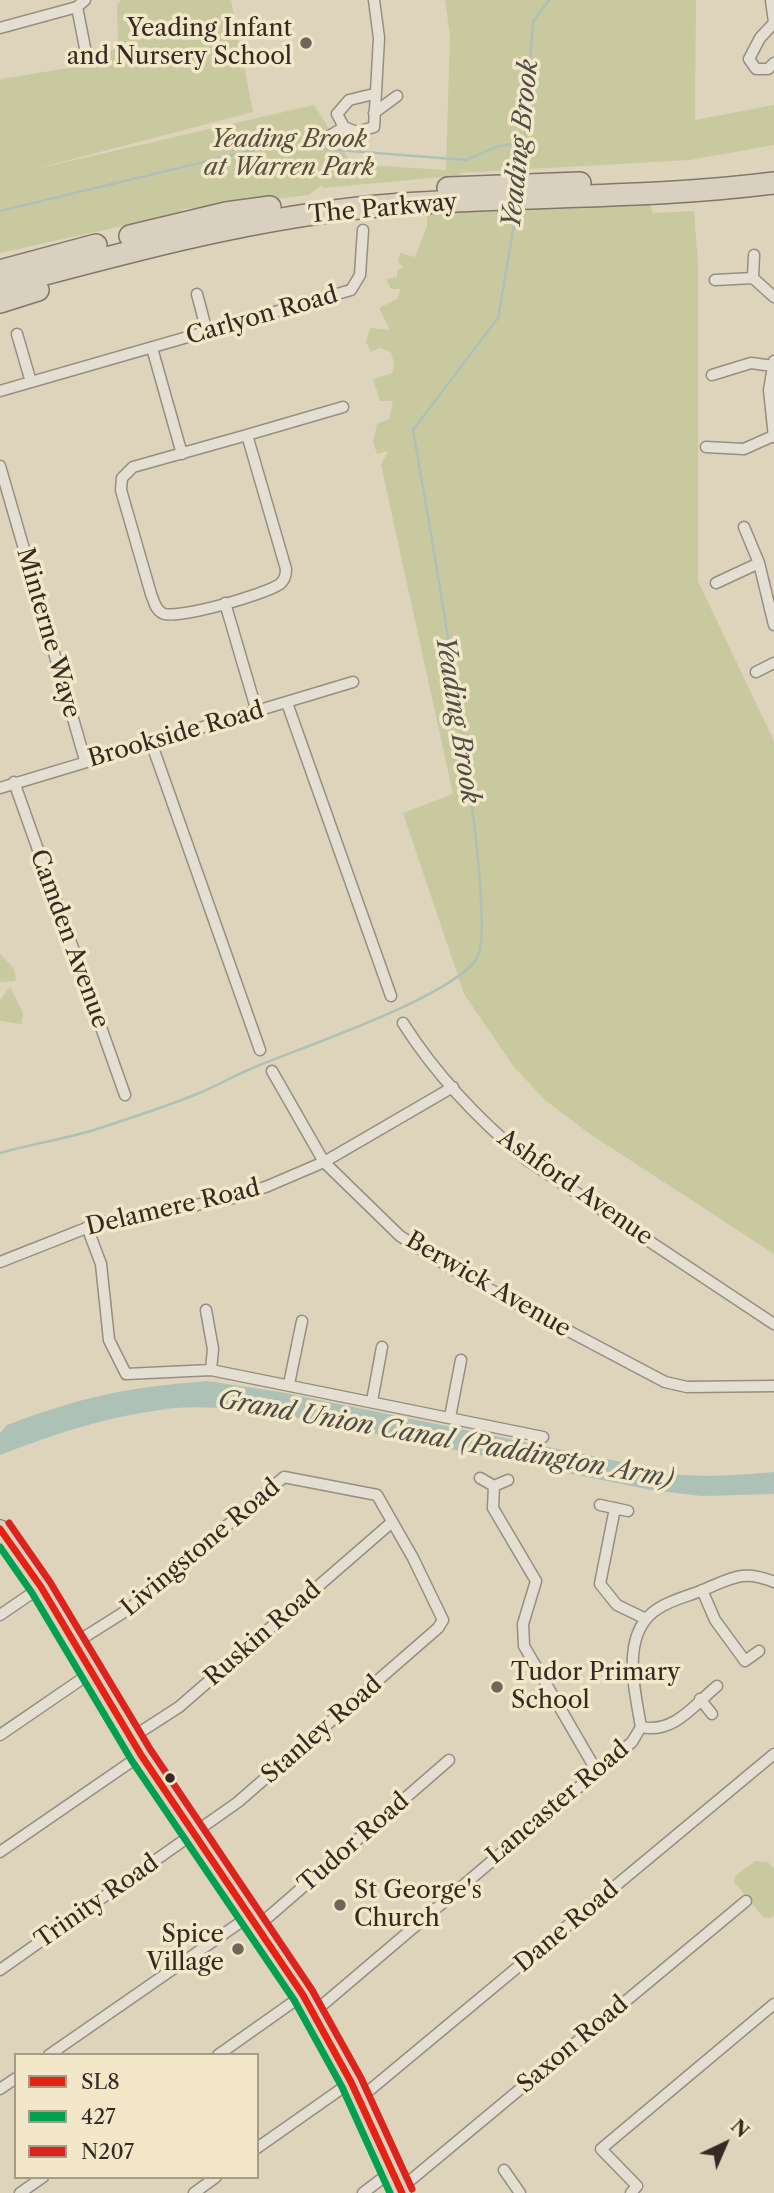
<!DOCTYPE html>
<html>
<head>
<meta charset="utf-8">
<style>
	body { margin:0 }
	#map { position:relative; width:774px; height:2193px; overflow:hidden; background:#ded4bc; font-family:"Libre Caslon Text",serif }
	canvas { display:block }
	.legend { position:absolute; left:14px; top:2053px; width:245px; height:126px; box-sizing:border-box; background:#f3e7ca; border:2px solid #a79b87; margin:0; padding:9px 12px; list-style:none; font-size:21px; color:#362923 }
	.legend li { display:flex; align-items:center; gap:14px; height:35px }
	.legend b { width:35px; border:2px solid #a79b87 }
	.north { position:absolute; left:690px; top:2109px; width:70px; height:70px; -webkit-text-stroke:5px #f3e7ca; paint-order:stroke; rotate:44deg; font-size:19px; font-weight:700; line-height:28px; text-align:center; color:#362923 }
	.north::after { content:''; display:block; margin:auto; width:24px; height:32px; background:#362923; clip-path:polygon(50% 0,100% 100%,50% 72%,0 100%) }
</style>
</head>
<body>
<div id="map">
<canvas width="774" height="2193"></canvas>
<ul class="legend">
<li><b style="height:9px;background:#e42313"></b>SL8</li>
<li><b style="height:9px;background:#03a04f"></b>427</li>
<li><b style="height:9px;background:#dc241f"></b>N207</li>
</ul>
<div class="north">N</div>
</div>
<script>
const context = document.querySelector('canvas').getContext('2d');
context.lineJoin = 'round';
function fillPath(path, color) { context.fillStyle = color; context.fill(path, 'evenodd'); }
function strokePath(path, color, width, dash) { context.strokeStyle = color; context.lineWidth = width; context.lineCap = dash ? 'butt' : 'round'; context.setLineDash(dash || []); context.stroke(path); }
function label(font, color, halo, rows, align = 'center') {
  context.font = font + ' "Libre Caslon Text",serif'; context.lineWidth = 7; context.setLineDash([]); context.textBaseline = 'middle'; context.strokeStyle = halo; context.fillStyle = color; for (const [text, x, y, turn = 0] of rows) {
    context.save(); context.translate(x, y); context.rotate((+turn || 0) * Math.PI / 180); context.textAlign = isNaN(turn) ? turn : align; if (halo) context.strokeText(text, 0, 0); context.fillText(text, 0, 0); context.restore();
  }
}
const green = new Path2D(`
	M121 0H231L253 112 31 170 314 105 352 164 446 170 450 35 445 0H696L695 120 774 105V145L690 160 459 173 463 175 323 188 322 185 309 195 184 209 163 221 122 226 0 253V79L81 66 118 47 117 5Z
	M649 200 653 213 694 211 698 264V581L774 741V1254L587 1132 545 1100 514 1067 464 994 403 813 453 794 381 465 388 451 377 454 373 442 377 424 389 419 393 401H380L373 379 392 373 394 364 391 352 380 348 371 352 366 342 370 328 390 330 379 308 397 299 401 289H391L386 279 397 277V271L403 267 398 262 400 253 415 257 427 226V206Z
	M0 954 14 968 16 981 0 982Z
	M10 987 23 1013 21 1024 0 1021V1000Z
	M755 1861 768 1862 774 1869V1915L770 1918 763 1917 734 1882 736 1875Z`);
const water = new Path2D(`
	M207 1381 280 1392 622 1462C666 1481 727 1476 774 1472V1494L701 1496 651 1490 264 1411C232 1409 198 1405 166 1409 109 1416 54 1434 0 1455V1433L7 1425C81 1397 128 1387 207 1381Z`);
const stream = new Path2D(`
	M522 177 533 22 549 0
	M0 211 274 145 466 160 496 147 525 141
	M0 1153C32 1144 65 1139 97 1129 131 1118 165 1107 197 1094 217 1086 235 1075 255 1067 302 1047 453 997 477 958 501 919 425 501 413 430L498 318 517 208`);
const street = new Path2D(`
	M374 0 379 38 374 127 357 132 344 127 337 114 349 100 374 94
	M771 0 774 22
	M77 7 86 53
	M774 23 760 38 749 59 756 69H768L774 63
	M0 28 77 7 85 0
	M374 113 397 96
	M323 140 344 127
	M754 255 753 278 774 297
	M715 280 753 278
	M197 294 207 332
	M17 334 31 382
	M152 348 182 454
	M774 361 769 390 774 437
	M712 375 751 363 773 366
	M0 391 351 290 360 275 363 230
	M247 435 286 569C286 575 285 580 280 584 266 594 175 621 162 613 155 609 154 601 151 594L121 490 122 478 133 467Z
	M247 435 343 407
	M706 447 744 449 773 436
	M0 466 85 760
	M744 527 759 563 774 625
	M716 583 759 563
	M225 603 257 712
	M756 672 774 663
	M287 703 391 996
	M151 742 260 1050
	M14 782 125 1095
	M0 788 353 682
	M403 1023C436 1075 480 1121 527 1160L774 1324
	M272 1071 324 1162 400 1236 459 1273 665 1382 687 1387 774 1386
	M87 1227 101 1264 109 1340 126 1374 211 1370 543 1437
	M0 1262 99 1223 233 1198 268 1186 324 1162 453 1087
	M206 1310 213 1349 211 1370
	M289 1384 302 1321
	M372 1401 382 1347
	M450 1417 461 1360
	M480 1478 494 1486
	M508 1480 494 1486 493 1508 536 1581 523 1624 524 1646 596 1770
	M600 1505 628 1511
	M615 1508 600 1584 617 1605 646 1619
	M702 1590 715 1620 745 1661 759 1651
	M0 1615 41 1587
	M700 1699 712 1714
	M641 1727C674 1734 694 1705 717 1686
	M0 1735 92 1672
	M131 1738 179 1707 391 1523
	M0 1852 141 1755
	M258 1926 449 1760
	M0 1970 238 1802 438 1628 443 1620 413 1558 377 1495 284 1477 129 1609 75 1643
	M313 2013 632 1742 641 1727C635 1690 619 1632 659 1608 673 1599 689 1596 703 1590 732 1578 743 1569 774 1582
	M49 2055 251 1915
	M218 2055 303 1995
	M0 2089 16 2078
	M359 2099 774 1754
	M257 2148 351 2082
	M504 2170 520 2193
	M400 2189 746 1901
	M20 2193 43 2177
	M194 2193 216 2177
	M363 2193 392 2171
	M631 2193 637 2186 601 2149 774 2004`);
const primary = new Path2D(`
	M0 1529 41 1587 141 1755 303 1995 351 2082 402 2193`);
const highway = new Path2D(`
	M448 188 580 183
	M130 236 226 213 270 207
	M0 271 96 245
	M0 286C124 253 249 218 378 206 510 194 642 200 774 183
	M0 302 38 290`);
const bus1 = new Path2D(`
	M0 1529 41 1587 141 1755 303 1995 351 2082 402 2193`);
const bus2 = new Path2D(`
	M0 1547 32 1593 132 1761 294 2000 342 2087 390 2193`);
const bus3 = new Path2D(`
	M9 1523 50 1582 150 1749 312 1990 361 2078 412 2189`);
const markers = [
	[306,43,7,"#716559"],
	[497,1687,7,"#716559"],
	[170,1778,6,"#362923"],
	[340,1905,7,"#716559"],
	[238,1949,7,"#716559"]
];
const poiNames = [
	["Yeading Infant",292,29],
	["and Nursery School",292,57],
	["Tudor Primary",511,1673,"left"],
	["School",511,1701,"left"],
	["St George's",354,1891,"left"],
	["Church",354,1919,"left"],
	["Spice",224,1935],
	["Village",224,1963]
];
const parkNames = [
	["Yeading Brook",289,140],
	["at Warren Park",289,168]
];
const streetNames = [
	["The Parkway",383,209,-5],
	["Carlyon Road",262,316,-16],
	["Minterne Waye",48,633,74],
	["Brookside Road",176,735,-16],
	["Camden Avenue",69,939,70],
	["Ashford Avenue",575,1188,35],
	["Delamere Road",173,1208,-13],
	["Berwick Avenue",488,1285,30],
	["Livingstone Road",201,1548,-40],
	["Ruskin Road",263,1634,-41],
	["Stanley Road",322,1730,-41],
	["Lancaster Road",558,1803,-40],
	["Tudor Road",354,1843,-41],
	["Trinity Road",97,1902,-35],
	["Dane Road",567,1927,-40],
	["Saxon Road",573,2045,-40]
];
const waterNames = [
	["Yeading Brook",521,144,-84],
	["Yeading Brook",457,720,81],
	["Grand Union Canal (Paddington Arm)",446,1440,10]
];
fillPath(green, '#c9c9a0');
fillPath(water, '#aec1b6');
strokePath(stream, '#aec1b6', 2.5);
strokePath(street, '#958e81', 13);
strokePath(primary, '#7e776b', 20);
strokePath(highway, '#7e776b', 24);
strokePath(street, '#e5dfd3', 10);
strokePath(primary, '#d9d0bf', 18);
strokePath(highway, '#d9d0bf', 21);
strokePath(bus1, '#e42313', 7);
strokePath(bus2, '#03a04f', 7);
strokePath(bus3, '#dc241f', 7);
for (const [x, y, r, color] of markers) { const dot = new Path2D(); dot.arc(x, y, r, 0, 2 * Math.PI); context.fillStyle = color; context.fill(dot); strokePath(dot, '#f3e7ca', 2.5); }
label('24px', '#362923', '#f3e7ca', poiNames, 'right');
label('italic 24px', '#564f3d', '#f3e7ca', parkNames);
label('24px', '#362923', '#f3e7ca', streetNames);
label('italic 26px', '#4f4d47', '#f3e7ca', waterNames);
</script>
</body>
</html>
